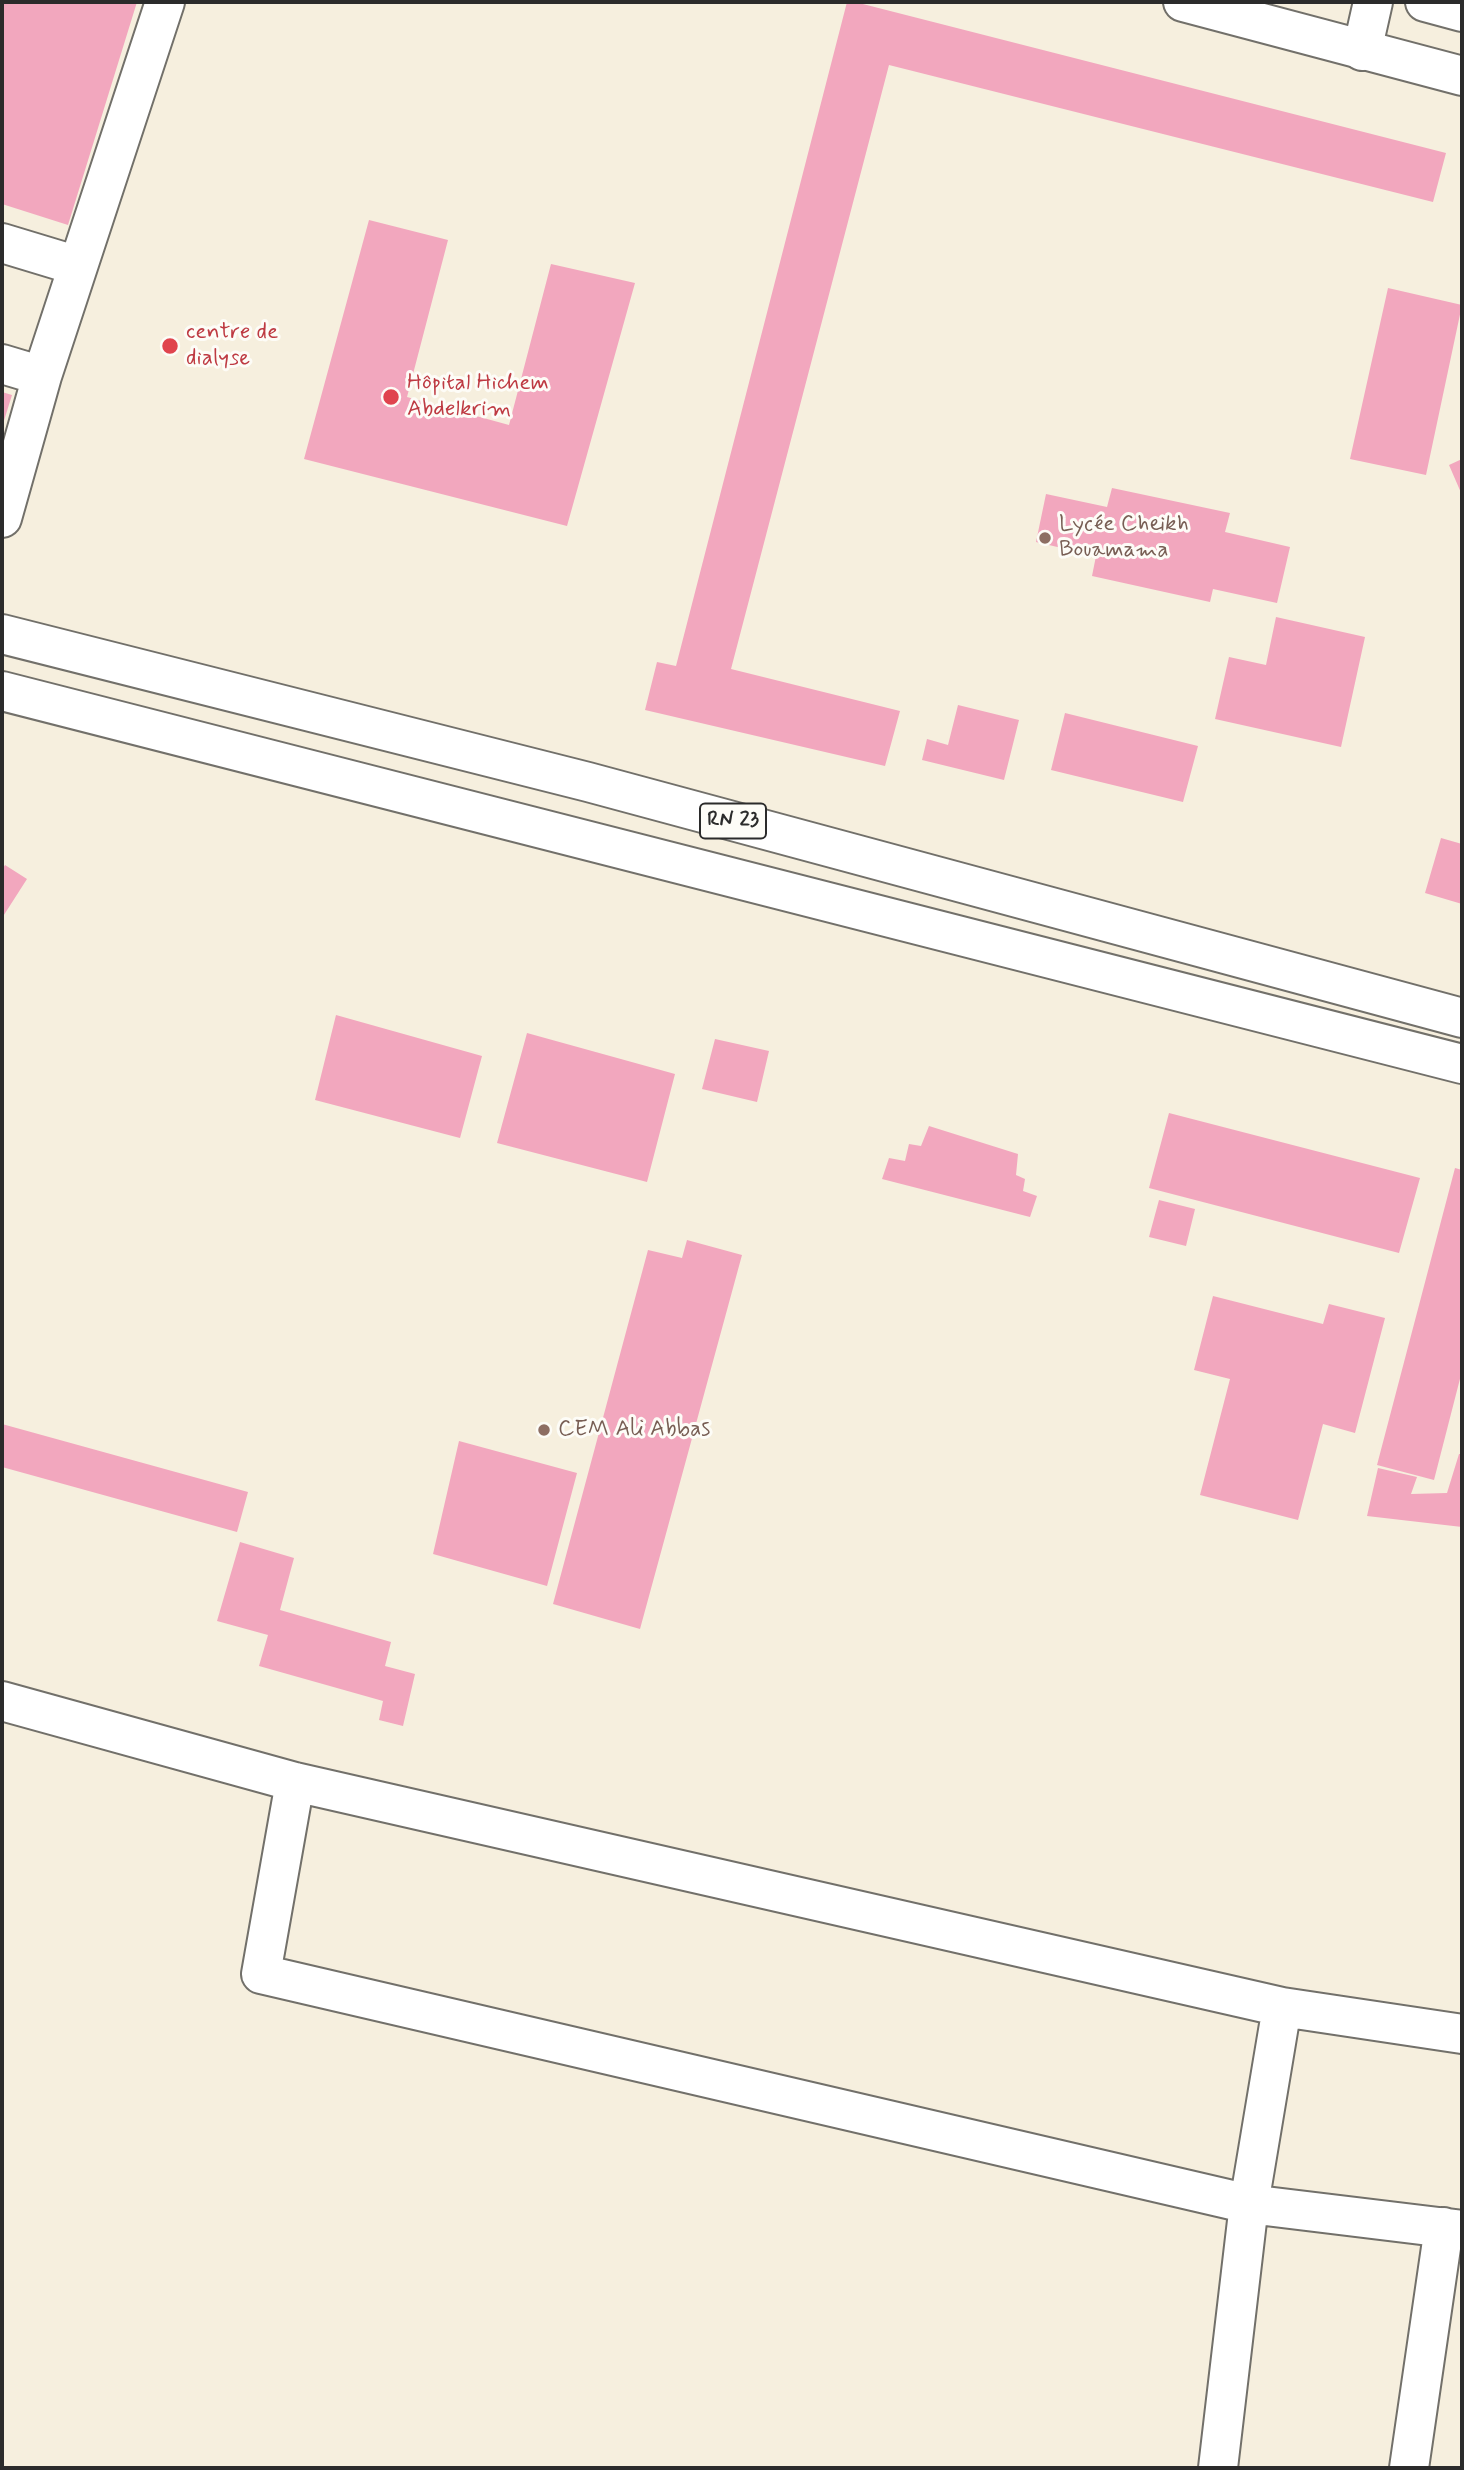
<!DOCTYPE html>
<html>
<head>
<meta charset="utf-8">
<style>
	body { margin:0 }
	#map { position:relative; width:1464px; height:2470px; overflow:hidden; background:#f6efde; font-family:Mynerve,sans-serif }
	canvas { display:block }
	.frame { position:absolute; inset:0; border:4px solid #2b2b2b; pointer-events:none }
</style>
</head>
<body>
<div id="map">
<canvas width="1464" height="2470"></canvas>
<div class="frame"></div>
</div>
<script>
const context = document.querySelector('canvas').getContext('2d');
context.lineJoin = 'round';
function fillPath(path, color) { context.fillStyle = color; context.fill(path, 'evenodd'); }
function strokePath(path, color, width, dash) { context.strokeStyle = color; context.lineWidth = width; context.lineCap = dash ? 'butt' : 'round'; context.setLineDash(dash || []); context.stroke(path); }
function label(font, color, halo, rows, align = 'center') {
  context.font = font + ' Mynerve,sans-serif'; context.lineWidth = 6; context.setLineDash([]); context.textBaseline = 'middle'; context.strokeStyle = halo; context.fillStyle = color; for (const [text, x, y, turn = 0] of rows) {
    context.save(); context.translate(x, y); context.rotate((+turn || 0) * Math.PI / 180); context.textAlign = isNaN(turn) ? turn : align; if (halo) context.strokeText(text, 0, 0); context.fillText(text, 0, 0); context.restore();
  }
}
const building = new Path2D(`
	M2 2H137L68 225 2 204Z
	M847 2H855L1446 153 1433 202 889 65 731 669 900 711 885 766 645 710 657 662 676 666Z
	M369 220 448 240 407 397 509 425 551 264 635 283 567 526 304 459Z
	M1388 288 1462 305 1426 475 1350 459Z
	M2 392 12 395 2 427Z
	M1462 459V495L1449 465Z
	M1112 488 1230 513 1225 532 1290 547 1277 603 1213 589 1210 602 1092 576 1096 556 1036 542 1046 494 1107 507Z
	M1276 617 1365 637 1341 747 1215 719 1229 657 1266 665Z
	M958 705 1019 720 1004 780 922 760 927 739 948 745Z
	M1065 713 1198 746 1183 802 1051 770Z
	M1441 838 1462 844V904L1425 893Z
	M5 865 27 879 2 918V870Z
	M336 1015 482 1056 460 1138 315 1100Z
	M527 1033 675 1074 647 1182 497 1143Z
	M715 1039 769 1051 757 1102 702 1089Z
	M1169 1113 1420 1178 1399 1253 1149 1188Z
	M929 1126 1018 1154 1016 1175 1025 1179 1023 1191 1037 1196 1030 1217 882 1179 889 1158 905 1161 909 1144 921 1146Z
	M1455 1168 1462 1170V1371L1434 1480 1377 1465Z
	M1159 1200 1195 1209 1186 1246 1149 1237Z
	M687 1240 742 1255 640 1629 553 1604 648 1250 682 1258Z
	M1213 1296 1323 1324 1329 1304 1385 1318 1355 1433 1323 1424 1298 1520 1200 1495 1230 1379 1194 1370Z
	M2 1424 248 1492 237 1532 2 1467Z
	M459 1441 577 1473 547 1586 433 1554Z
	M1459 1454H1462V1527L1367 1516 1378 1468 1417 1477 1411 1494 1447 1493Z
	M240 1542 294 1558 280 1610 391 1642 385 1666 415 1674 403 1726 379 1720 383 1701 259 1666 268 1635 217 1621Z`);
const street = new Path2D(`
	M1362 51 1373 2
	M2 243 78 266
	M2 364 42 376
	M2 518 42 376 165 2
	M2 1701 295 1782 1282 2007 1462 2034
	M295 1782 261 1974 1249 2204 1462 2230
	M1218 2468 1249 2204 1282 2007
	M1409 2468 1444 2227`);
const secondary = new Path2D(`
	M1183 2 1462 76
	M1425 2 1462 12`);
const primary = new Path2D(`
	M2 634 588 782 1462 1018
	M2 691 1462 1064`);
const markers = [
	[170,346,9,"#e0444e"],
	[391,397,9,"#e0444e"],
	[1045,538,7,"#8d6e63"],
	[544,1430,7,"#8d6e63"]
];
const shields = [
	[733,821,66]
];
const shieldNames = [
	["RN 23",733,821]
];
const healthNames = [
	["centre de",186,333],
	["dialyse",186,359],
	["Hôpital Hichem",407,384],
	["Abdelkrim",407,410]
];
const educationNames = [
	["Lycée Cheikh",1059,525],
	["Bouamama",1059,551],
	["CEM Ali Abbas",558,1430]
];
fillPath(building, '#f2a7be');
strokePath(street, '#72706a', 42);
strokePath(secondary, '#72706a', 42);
strokePath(primary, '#72706a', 42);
strokePath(street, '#fff', 38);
strokePath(secondary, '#fff', 38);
strokePath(primary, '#fff', 38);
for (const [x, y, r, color] of markers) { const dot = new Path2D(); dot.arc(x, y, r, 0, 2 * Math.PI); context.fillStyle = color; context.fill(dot); strokePath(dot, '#fdfcf7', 2.5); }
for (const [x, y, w] of shields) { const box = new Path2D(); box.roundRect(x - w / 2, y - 17.5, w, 35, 5); context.fillStyle = '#fdfcf7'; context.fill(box); strokePath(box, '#2b2b2b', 2); }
label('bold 21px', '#2b2b2b', null, shieldNames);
label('23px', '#be3a42', '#fdfcf7', healthNames, 'left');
label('23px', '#785e54', '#fdfcf7', educationNames, 'left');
</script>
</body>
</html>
